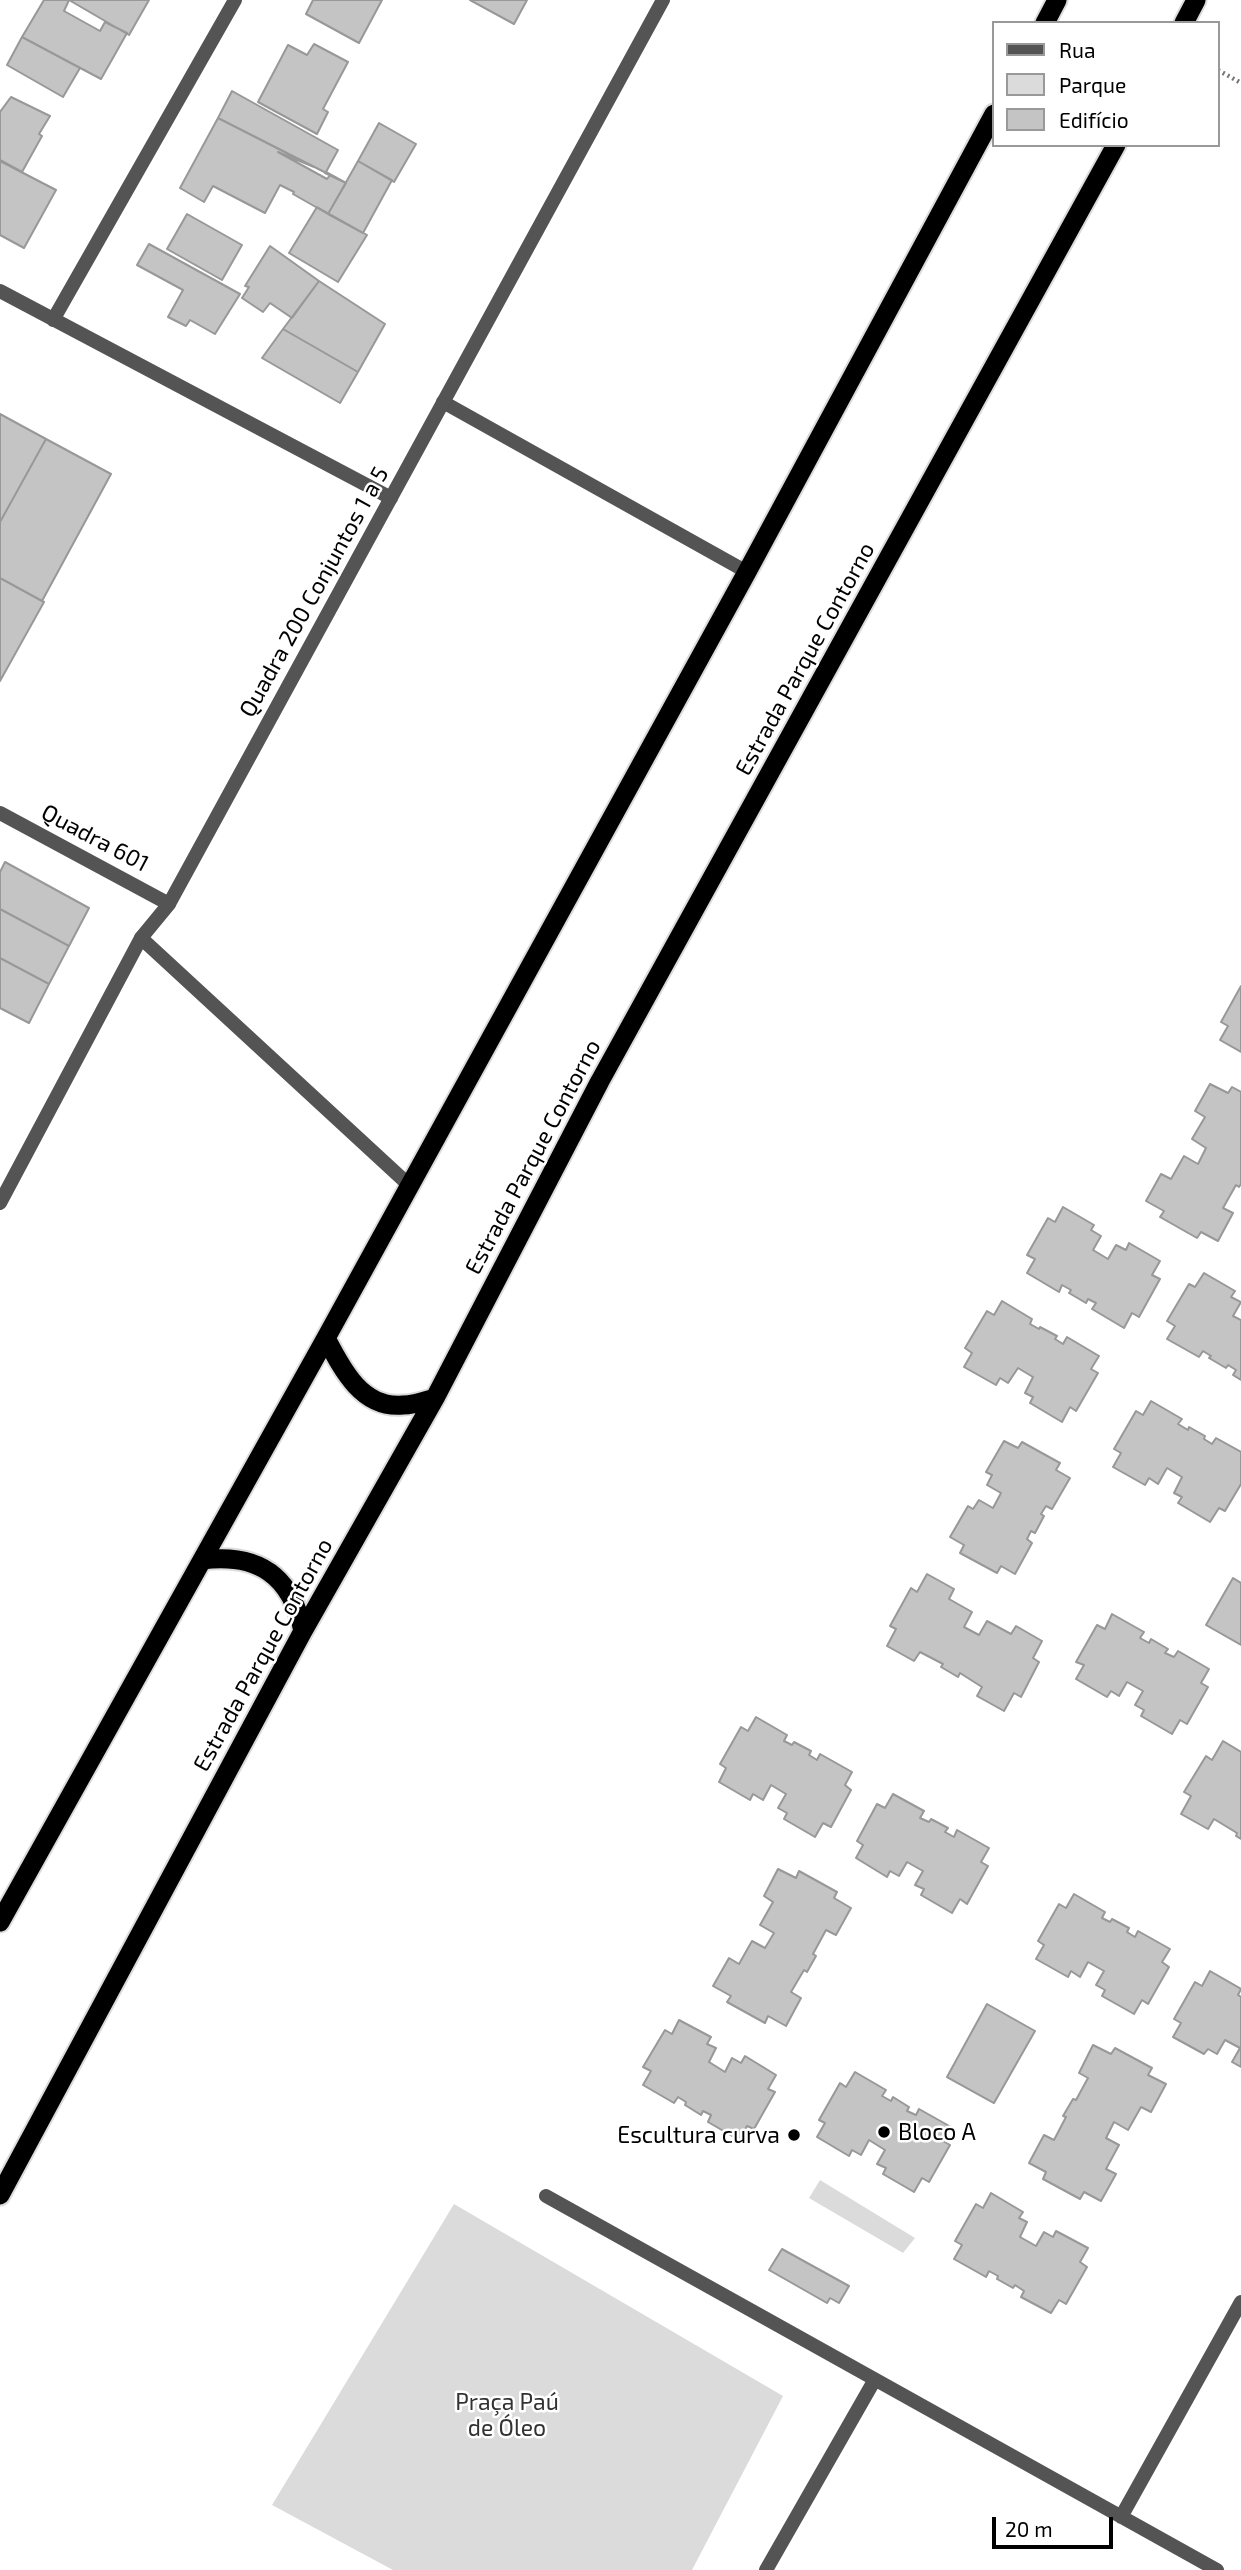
<!DOCTYPE html>
<html>
<head>
<meta charset="utf-8">
<style>
	body { margin:0 }
	#map { position:relative; width:1241px; height:2570px; overflow:hidden; background:#fff; font-family:"Exo 2",sans-serif }
	canvas { display:block }
	.legend { position:absolute; left:992px; top:21px; width:228px; height:126px; box-sizing:border-box; background:#fff; border:2px solid #999; margin:0; padding:9px 12px; list-style:none; font-size:21px; color:#000 }
	.legend li { display:flex; align-items:center; gap:14px; height:35px }
	.legend b { width:35px; border:2px solid #999 }
	.scale { position:absolute; left:992px; top:2517px; width:121px; height:32px; box-sizing:border-box; border:4px solid #000; border-top:0; padding-left:9px; font-size:21px; line-height:24px; white-space:nowrap; color:#000; -webkit-text-stroke:5px #fff; paint-order:stroke }
</style>
</head>
<body>
<div id="map">
<canvas width="1241" height="2570"></canvas>
<ul class="legend">
<li><b style="height:9px;background:#545454"></b>Rua</li>
<li><b style="height:19px;background:#dbdbdb"></b>Parque</li>
<li><b style="height:19px;background:#c4c4c4"></b>Edifício</li>
</ul>
<div class="scale">20 m</div>
</div>
<script>
const context = document.querySelector('canvas').getContext('2d');
context.lineJoin = 'round';
function fillPath(path, color) { context.fillStyle = color; context.fill(path, 'evenodd'); }
function strokePath(path, color, width, dash) { context.strokeStyle = color; context.lineWidth = width; context.lineCap = dash ? 'butt' : 'round'; context.setLineDash(dash || []); context.stroke(path); }
function label(font, color, halo, rows, align = 'center') {
  context.font = font + ' "Exo 2",sans-serif'; context.lineWidth = 5; context.setLineDash([]); context.textBaseline = 'middle'; context.strokeStyle = halo; context.fillStyle = color; for (const [text, x, y, turn = 0] of rows) {
    context.save(); context.translate(x, y); context.rotate((+turn || 0) * Math.PI / 180); context.textAlign = isNaN(turn) ? turn : align; if (halo) context.strokeText(text, 0, 0); context.fillText(text, 0, 0); context.restore();
  }
}
const green = new Path2D(`
	M820 2180 915 2238 903 2253 809 2198Z
	M454 2204 783 2396 692 2570H393L272 2505Z`);
const building = new Path2D(`
	M44 0H69L64 11 100 31 105 22 127 33 101 79 22 37Z
	M69 0H149L129 35Z
	M313 0H382L359 43 306 14Z
	M470 0H527L514 24Z
	M22 37 80 68 63 97 7 65Z
	M314 44 348 62 323 109 328 112 317 134 258 102 288 45 307 55Z
	M232 91 338 150 326 172 346 183 218 118Z
	M11 97 50 116 39 134 42 136 22 172 0 160V112Z
	M218 118 314 167 278 152 327 179 330 175 325 173 346 183 328 214 293 194 294 192 280 185 265 213 213 186 204 202 180 188Z
	M379 123 416 144 394 182 358 161Z
	M0 161 56 190 24 248 0 235Z
	M358 161 392 180 363 233 328 214Z
	M317 207 367 235 338 282 289 253Z
	M187 214 242 245 222 280 167 249Z
	M149 244 240 294 215 334 190 320 186 326 168 317 183 290 137 265Z
	M270 246 319 281 292 318 270 303 263 312 242 298 249 287 245 286Z
	M319 281 385 324 358 372 283 329Z
	M283 329 358 372 340 403 262 358Z
	M0 414 46 439 0 522Z
	M46 439 111 474 42 601 0 578V522Z
	M0 578 44 602 0 681Z
	M5 862 89 908 69 946 0 909V872Z
	M0 909 69 946 49 984 0 958Z
	M0 958 49 984 29 1023 0 1008Z
	M1241 986V1052L1220 1040 1228 1026 1221 1022Z
	M1210 1084 1228 1093 1232 1087 1241 1092V1184L1239 1187 1236 1185 1223 1208 1233 1213 1218 1241 1201 1232 1197 1238 1160 1217 1164 1211 1146 1201 1161 1174 1171 1179 1184 1156 1198 1164 1206 1148 1192 1139 1205 1117 1195 1111Z
	M1063 1207 1094 1225 1091 1230 1101 1236 1093 1250 1108 1259 1116 1245 1126 1250 1129 1243 1160 1261 1152 1275 1160 1279 1139 1317 1132 1313 1124 1328 1092 1309 1096 1303 1088 1299 1086 1303 1069 1293 1071 1290 1062 1285 1059 1292 1027 1273 1035 1259 1027 1255 1048 1218 1055 1222Z
	M1204 1273 1235 1291 1231 1297 1241 1302 1233 1316 1241 1320V1380L1233 1375 1236 1370 1228 1365 1226 1368 1209 1358 1211 1356 1203 1351 1199 1357 1167 1339 1175 1326 1167 1321 1189 1284 1195 1287Z
	M1002 1301 1032 1319 1030 1324 1039 1329 1040 1327 1057 1336 1055 1339 1063 1344 1067 1337 1099 1356 1091 1369 1098 1373 1076 1411 1070 1407 1062 1422 1030 1403 1033 1397 1025 1393 1033 1377 1018 1368 1008 1383 1000 1378 996 1385 964 1367 972 1353 965 1348 987 1311 994 1315Z
	M1151 1401 1182 1419 1178 1424 1188 1430 1189 1427 1205 1436 1204 1439 1212 1444 1216 1438 1241 1452V1484L1225 1511 1219 1508 1210 1522 1178 1503 1182 1497 1174 1493 1182 1477 1167 1468 1158 1484 1149 1478 1145 1485 1113 1467 1121 1453 1114 1449 1136 1411 1143 1415Z
	M1004 1441 1018 1448 1022 1442 1060 1463 1056 1470 1070 1478 1052 1509 1046 1506 1041 1514 1044 1516 1035 1533 1031 1531 1027 1539 1032 1543 1015 1574 1001 1566 997 1573 960 1553 964 1545 950 1537 968 1506 973 1509 979 1500 993 1508 1001 1493 987 1485 992 1475 986 1472Z
	M927 1574 954 1589 949 1599 972 1612 964 1627 979 1635 987 1621 1011 1634 1016 1626 1042 1641 1033 1658 1039 1662 1021 1697 1014 1693 1004 1711 977 1696 982 1687 960 1673 958 1677 941 1667 943 1664 920 1652 914 1661 887 1646 896 1629 890 1626 911 1588 917 1592Z
	M1233 1578 1241 1583V1645L1206 1625Z
	M1112 1614 1144 1632 1140 1638 1149 1643 1151 1639 1168 1649 1165 1653 1174 1657 1178 1651 1209 1669 1201 1683 1208 1687 1187 1724 1180 1720 1172 1734 1141 1716 1144 1710 1135 1705 1143 1691 1127 1682 1119 1696 1111 1691 1107 1697 1076 1679 1084 1665 1076 1662 1097 1625 1105 1629Z
	M756 1717 787 1735 784 1741 792 1745 794 1742 811 1751 809 1755 817 1760 820 1754 852 1772 845 1785 851 1790 831 1827 823 1823 815 1837 784 1819 787 1813 778 1808 786 1794 771 1785 763 1800 753 1794 750 1800 719 1782 726 1768 720 1764 741 1727 748 1731Z
	M1223 1741 1241 1752V1839L1236 1836 1237 1833 1214 1819 1208 1829 1181 1814 1191 1796 1184 1792 1206 1756 1212 1760Z
	M893 1794 924 1811 920 1818 929 1822 931 1819 948 1828 945 1832 954 1837 957 1830 989 1848 981 1862 988 1866 967 1904 960 1899 952 1913 921 1895 924 1889 915 1885 923 1871 907 1862 899 1876 890 1871 887 1877 856 1858 863 1845 857 1841 877 1804 885 1808Z
	M778 1869 796 1878 799 1871 837 1892 834 1898 851 1908 836 1935 826 1930 813 1954 816 1956 807 1972 804 1970 791 1992 801 1998 786 2026 768 2016 765 2023 727 2002 731 1996 713 1986 729 1958 739 1964 752 1941 765 1948 774 1933 760 1925 773 1902 764 1896Z
	M1074 1894 1105 1912 1102 1918 1110 1922 1112 1919 1129 1928 1127 1932 1135 1937 1138 1931 1170 1949 1162 1962 1169 1967 1148 2004 1142 2000 1134 2014 1102 1996 1105 1990 1096 1985 1104 1971 1088 1962 1080 1977 1071 1971 1068 1977 1036 1959 1044 1945 1038 1941 1059 1904 1066 1908Z
	M1210 1971 1241 1989 1238 1995 1241 1997V2067L1232 2062 1240 2048 1225 2040 1217 2054 1208 2049 1204 2054 1173 2037 1181 2023 1174 2019 1195 1982 1202 1986Z
	M987 2004 1035 2031 994 2103 947 2077Z
	M679 2020 711 2037 707 2044 716 2048 709 2062 725 2072 732 2058 741 2063 745 2056 776 2075 768 2089 775 2092 754 2129 747 2126 739 2140 708 2122 711 2115 703 2111 701 2115 685 2105 686 2102 678 2097 674 2103 643 2085 651 2071 643 2067 665 2030 672 2034Z
	M1093 2045 1111 2054 1115 2048 1152 2068 1148 2075 1166 2084 1151 2112 1141 2107 1128 2130 1114 2122 1106 2138 1119 2145 1106 2169 1116 2174 1101 2201 1084 2192 1080 2199 1043 2179 1046 2172 1029 2163 1044 2135 1054 2140 1066 2117 1063 2116 1073 2099 1076 2100 1088 2078 1079 2073Z
	M855 2072 886 2090 882 2096 891 2101 893 2097 909 2107 907 2111 916 2115 919 2109 951 2127 943 2141 950 2145 929 2182 922 2178 914 2192 883 2174 886 2168 877 2164 885 2150 869 2140 861 2155 852 2150 849 2156 817 2137 825 2123 819 2120 840 2083 846 2087Z
	M991 2193 1023 2212 1019 2218 1027 2222 1020 2237 1036 2246 1044 2232 1053 2237 1056 2231 1088 2248 1080 2262 1087 2267 1066 2304 1059 2300 1051 2313 1021 2297 1024 2291 1015 2285 1013 2288 997 2279 998 2276 989 2271 986 2277 954 2259 962 2245 955 2241 976 2204 983 2208Z
	M782 2249 849 2286 839 2303 830 2298 827 2303 769 2270Z`);
const path = new Path2D(`
	M1218 70 1241 83`);
const minor = new Path2D(`
	M0 291 391 498
	M53 320 235 0
	M443 402 747 572
	M0 813 169 904
	M141 938 410 1186
	M546 2196 1217 2570
	M1121 2517 1241 2302
	M766 2570 874 2381`);
const tertiary = new Path2D(`
	M0 1203 141 938 169 904 663 0`);
const trunk = new Path2D(`
	M1045 23 1057 0
	M1184 23 1196 0
	M326 1338C342 1369 362 1409 403 1405 414 1405 425 1401 435 1398
	M202 1560C258 1553 291 1575 303 1631
	M0 1922 326 1338 747 572 994 114
	M0 2195 303 1631 435 1398 600 1081 1116 145`);
const markers = [
	[884,2132,7,"#000"],
	[794,2135,7,"#000"]
];
const streetNames = [
	["Quadra 200 Conjuntos 1 a 5",314,592,-61],
	["Estrada Parque Contorno",805,659,-61],
	["Quadra 601",95,838,28],
	["Estrada Parque Contorno",533,1157,-62],
	["Estrada Parque Contorno",263,1655,-61]
];
const poiNames = [
	["Bloco A",898,2132],
	["Escultura curva",780,2135,"right"]
];
const parkNames = [
	["Praça Paú",507,2402],
	["de Óleo",507,2428]
];
fillPath(green, '#dbdbdb');
fillPath(building, '#c4c4c4');
strokePath(building, '#989898', 2);
strokePath(trunk, '#dbdbdb', 23);
strokePath(path, '#767676', 4.5, [2, 3.5]);
strokePath(minor, '#545454', 14);
strokePath(tertiary, '#545454', 14);
strokePath(trunk, '#000', 19);
for (const [x, y, r, color] of markers) { const dot = new Path2D(); dot.arc(x, y, r, 0, 2 * Math.PI); context.fillStyle = color; context.fill(dot); strokePath(dot, '#fff', 2.5); }
label('23px', '#000', '#fff', streetNames);
label('23px', '#000', '#fff', poiNames, 'left');
label('23px', '#323232', '#fff', parkNames);
</script>
</body>
</html>
